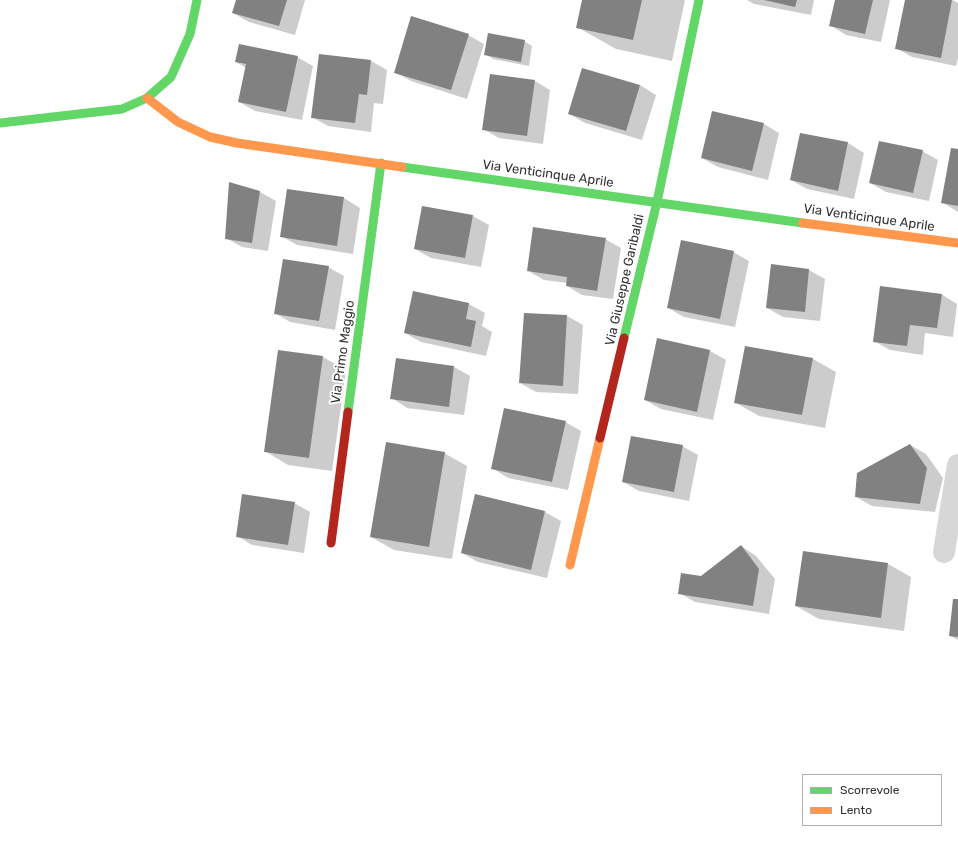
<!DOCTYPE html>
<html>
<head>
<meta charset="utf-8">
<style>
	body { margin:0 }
	#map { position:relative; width:958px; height:842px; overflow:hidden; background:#fff; font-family:Rubik,sans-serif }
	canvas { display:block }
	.legend { position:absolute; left:802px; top:774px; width:140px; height:52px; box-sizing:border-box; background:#fff; border:1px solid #adadad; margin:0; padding:5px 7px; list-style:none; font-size:12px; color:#333 }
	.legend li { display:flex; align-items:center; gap:8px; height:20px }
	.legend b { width:20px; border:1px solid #adadad }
</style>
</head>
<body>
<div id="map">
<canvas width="958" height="842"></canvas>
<ul class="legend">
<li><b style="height:5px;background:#63d668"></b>Scorrevole</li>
<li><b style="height:5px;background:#ff974d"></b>Lento</li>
</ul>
</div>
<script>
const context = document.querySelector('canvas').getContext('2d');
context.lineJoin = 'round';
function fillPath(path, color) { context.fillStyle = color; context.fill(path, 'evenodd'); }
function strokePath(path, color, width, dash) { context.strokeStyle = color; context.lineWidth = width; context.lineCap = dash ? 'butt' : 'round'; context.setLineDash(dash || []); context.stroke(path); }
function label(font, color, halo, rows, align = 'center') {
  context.font = font + ' Rubik,sans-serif'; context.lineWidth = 4; context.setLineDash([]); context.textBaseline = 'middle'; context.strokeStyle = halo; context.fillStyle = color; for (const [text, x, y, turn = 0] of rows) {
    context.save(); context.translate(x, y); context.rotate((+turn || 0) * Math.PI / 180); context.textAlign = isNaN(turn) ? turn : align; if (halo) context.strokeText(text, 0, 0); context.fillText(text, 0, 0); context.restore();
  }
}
const shadow = new Path2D(`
	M237 0H305L295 35 249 22 233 13Z
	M583 0H685L672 61 616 49 577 27Z
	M747 0H814L811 15 754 4Z
	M836 0H890L881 42 846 35 830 25Z
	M906 0H953L958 3V58L956 66 912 57 896 48Z
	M468 35 484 44 467 99 411 81 395 72Z
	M524 41 532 46 529 66 493 59 485 54Z
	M320 55 371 61 387 70 383 104 374 103 371 132 328 126 312 117Z
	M297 57 313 66 302 120 255 111 239 102 246 68 236 62Z
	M535 81 550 90 543 144 499 138 483 129Z
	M640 85 656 95 642 140 585 123 569 114Z
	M764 124 779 133 768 180 718 167 702 158Z
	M801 134 848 143 864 153 854 199 807 189 791 180Z
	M958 150V212L942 202Z
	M922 151 938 160 929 201 886 192 870 183Z
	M287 190 344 198 360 208 353 254 297 245 281 236Z
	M260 192 276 201 268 251 242 247 226 238Z
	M473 216 489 225 481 267 431 258 415 249Z
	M605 239 621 248 613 299 582 295 567 286V283L544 280 528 271Z
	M733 252 749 261 735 327 684 317 668 308Z
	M328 267 344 276 335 330 290 322 275 313Z
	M809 270 825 279 820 321 783 317 767 308Z
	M414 292 469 304 485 313 482 326 492 332 486 356 421 342 405 333Z
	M941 294 957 304 953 337 925 333 923 355 890 350 874 341Z
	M567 316 583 325 578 394 536 392 520 383Z
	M658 340 710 351 726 360 713 420 661 409 645 400Z
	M279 351 323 357 346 370 332 471 288 465 265 451Z
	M813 359 836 372 825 428 759 416 736 403Z
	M454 367 470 376 464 415 407 408 392 398Z
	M565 422 581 431 568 490 508 478 492 468Z
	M910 445 926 454 943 478 935 512 872 506 856 497Z
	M682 446 698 455 689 501 639 491 623 482Z
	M444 453 467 466 452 559 394 550 371 537Z
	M475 495 545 512 561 521 547 578 478 562 462 553Z
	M294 503 310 512 304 553 252 545 237 536Z
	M741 546 756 556 775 579 769 614 695 602 679 593Z
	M804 552 888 564 911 577 904 631 819 619 796 606Z
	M958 600V640L950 636Z`);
const building = new Path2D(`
	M236 0H287L279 26 232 13Z
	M582 0H642L633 40 576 28Z
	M764 0H797L795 7Z
	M835 0H873L865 34 829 26Z
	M905 0H952L941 58 895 49Z
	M411 16 469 34 451 90 394 73Z
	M488 33 525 40 521 62 484 55Z
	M239 44 298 56 286 112 238 102 246 64 235 62Z
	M319 54 371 60 367 95 359 94 355 123 311 118Z
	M582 68 640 85 626 131 568 114Z
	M490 74 535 80 527 136 482 130Z
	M712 111 764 123 752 171 701 158Z
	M800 133 848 142 838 191 790 180Z
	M879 141 923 150 913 193 869 183Z
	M951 148 958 149V206L941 203Z
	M229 182 260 191 252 243 225 239Z
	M287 189 344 197 337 246 280 237Z
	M422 206 473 215 465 258 414 249Z
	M533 227 606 238 597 291 566 286 567 277 527 271Z
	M681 240 734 251 720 319 667 308Z
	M283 259 329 266 319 321 274 314Z
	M771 264 809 269 805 312 766 308Z
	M880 286 942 294 937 328 910 325 907 346 873 342Z
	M413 291 469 303 466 319 476 321 471 347 404 333Z
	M524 313 567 315 563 386 519 383Z
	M657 338 710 350 697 412 644 400Z
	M745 346 813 358 802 415 734 403Z
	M278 350 323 356 309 458 264 452Z
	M396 358 454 366 449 407 390 399Z
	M504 408 566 421 552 482 491 469Z
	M631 436 683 445 674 492 622 482Z
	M386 442 445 452 429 547 370 537Z
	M910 444 927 468 920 504 855 497 857 473Z
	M242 494 295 502 288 545 236 537Z
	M475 494 545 511 531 570 461 553Z
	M741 545 759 569 753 606 678 594 681 573 701 576Z
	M803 551 888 563 881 618 795 606Z
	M953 599H958V637L949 636Z`);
const street = new Path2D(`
	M944 552 958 465`);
const fast = new Path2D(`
	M0 123 122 109 147 98 171 77 190 34 197 0
	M402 167 803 223
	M624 338 657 202 699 0
	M348 412 381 163`);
const slow = new Path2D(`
	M147 98 178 122 210 137 237 143 402 167
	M803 223 958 243
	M570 565 600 438`);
const jam = new Path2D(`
	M600 438 624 338
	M331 543 348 412`);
const streetNames = [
	["Via Venticinque Aprile",548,174,8],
	["Via Venticinque Aprile",869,218,8],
	["Via Giuseppe Garibaldi",625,280,-77],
	["Via Primo Maggio",343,352,-82]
];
fillPath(shadow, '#0003');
fillPath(building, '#818181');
strokePath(street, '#d7d7d7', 22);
strokePath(fast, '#63d668', 9);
strokePath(slow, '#ff974d', 9);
strokePath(jam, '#b3261e', 9);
label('13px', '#333', '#fff', streetNames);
</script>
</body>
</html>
